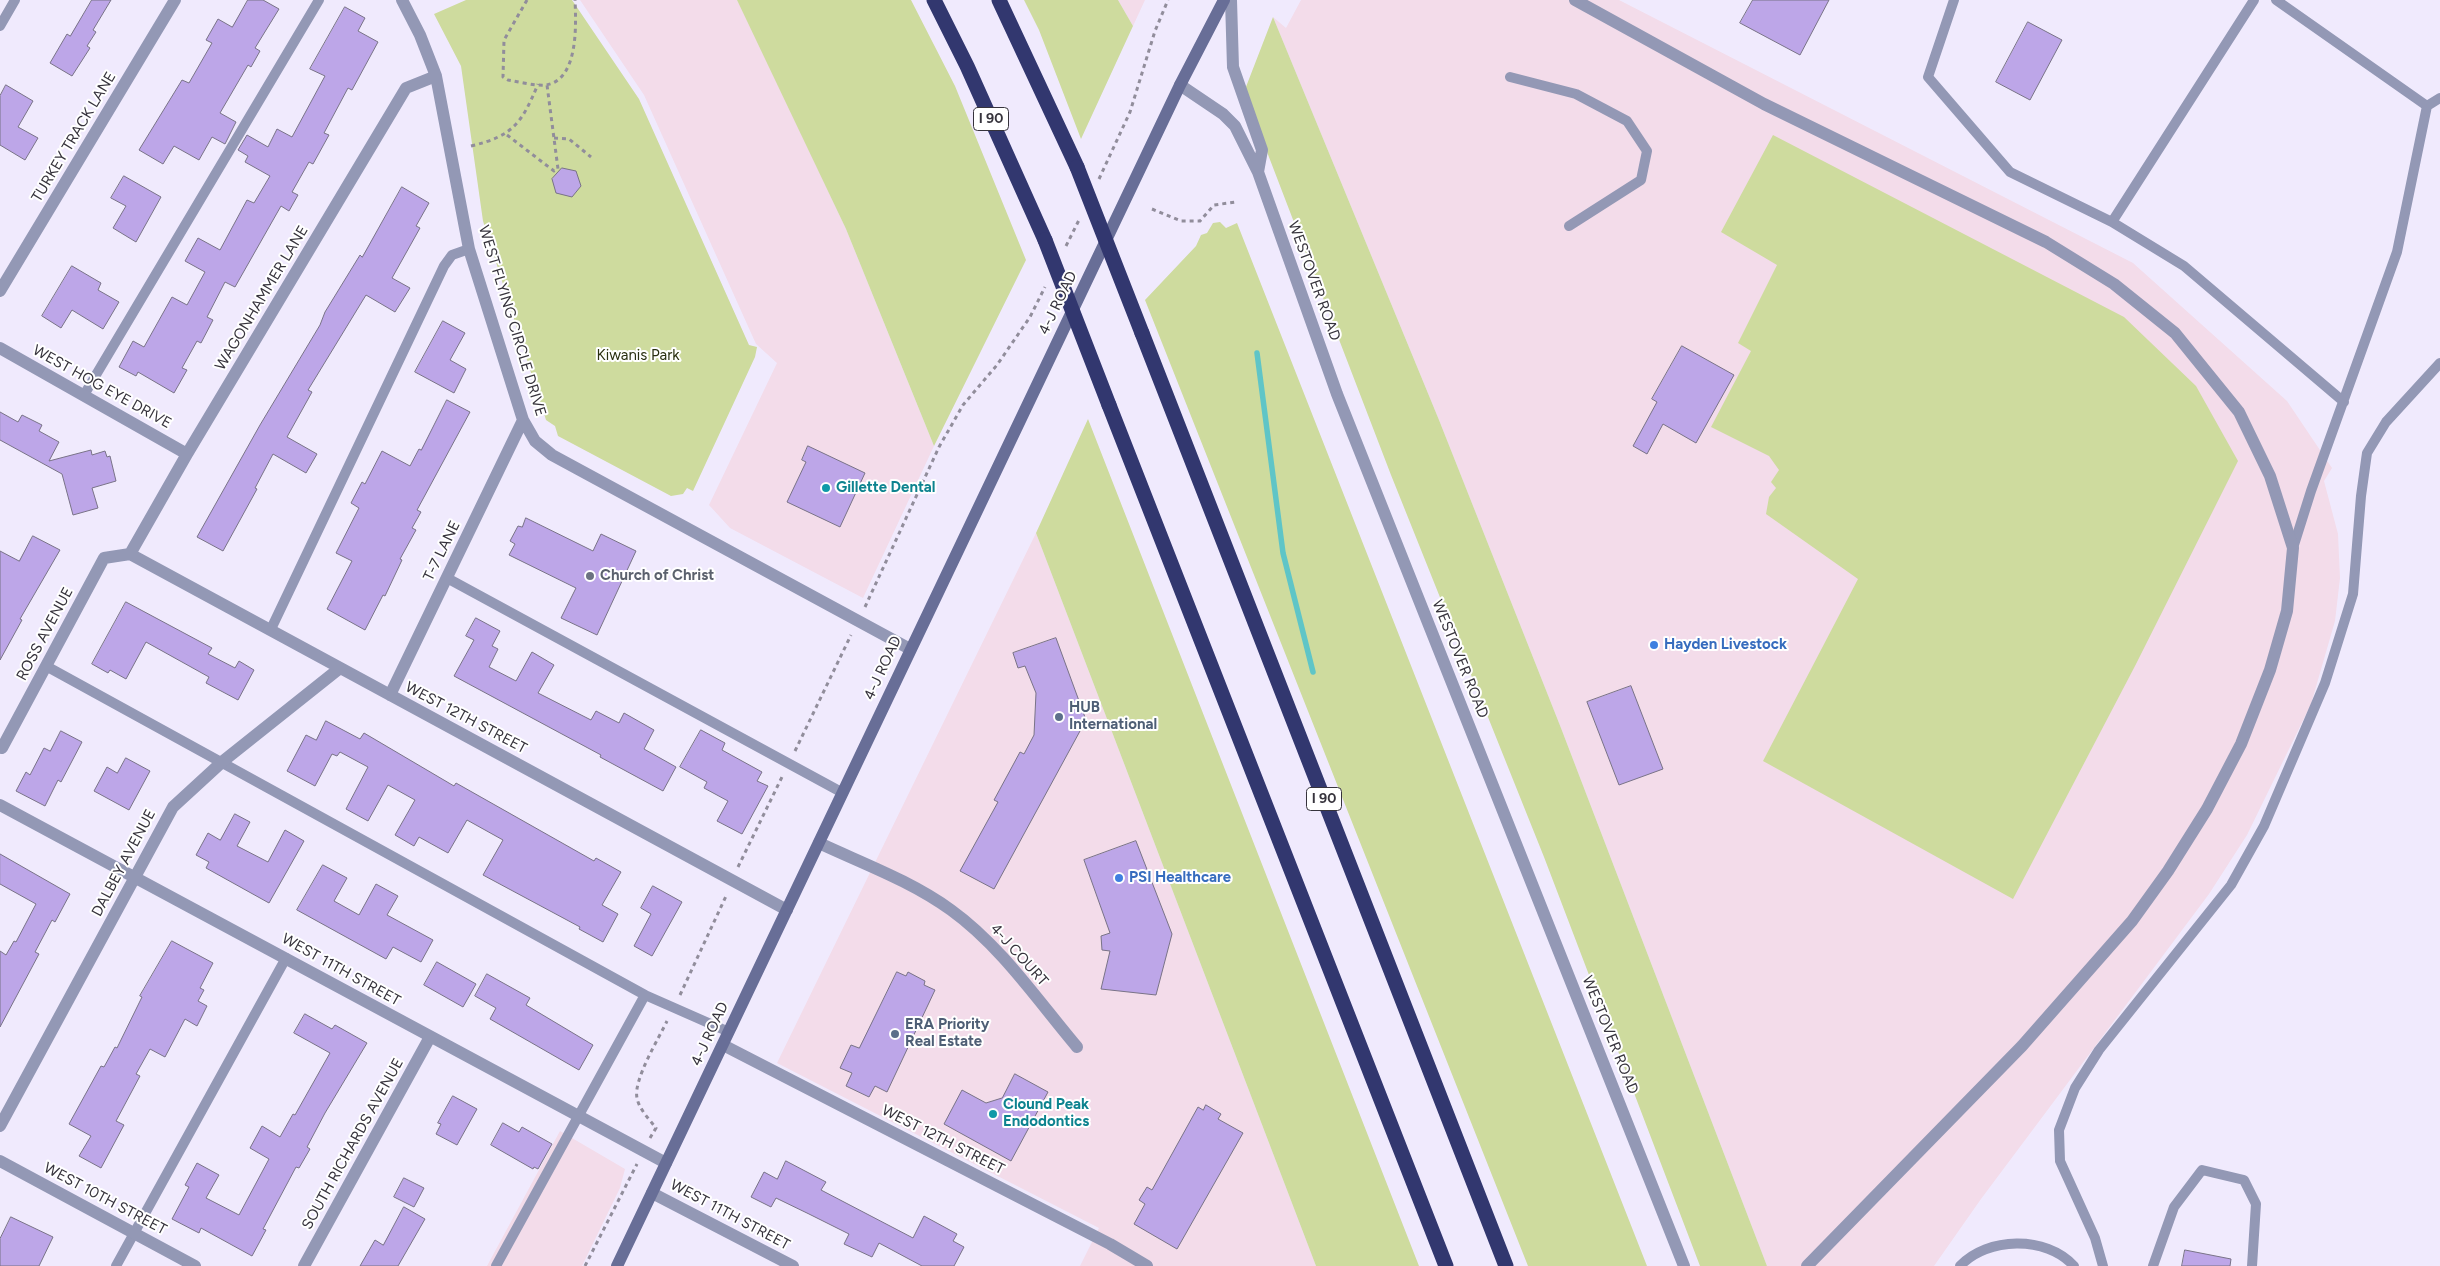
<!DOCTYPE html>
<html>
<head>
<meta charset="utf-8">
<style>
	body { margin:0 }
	canvas { display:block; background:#f0eafd }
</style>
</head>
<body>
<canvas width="2440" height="1266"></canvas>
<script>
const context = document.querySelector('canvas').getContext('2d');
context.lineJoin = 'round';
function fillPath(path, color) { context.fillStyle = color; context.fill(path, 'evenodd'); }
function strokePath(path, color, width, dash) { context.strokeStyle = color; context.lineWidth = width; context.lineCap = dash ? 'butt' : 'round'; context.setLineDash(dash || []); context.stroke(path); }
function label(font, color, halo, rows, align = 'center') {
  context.font = font + ' Figtree,sans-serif'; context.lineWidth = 4; context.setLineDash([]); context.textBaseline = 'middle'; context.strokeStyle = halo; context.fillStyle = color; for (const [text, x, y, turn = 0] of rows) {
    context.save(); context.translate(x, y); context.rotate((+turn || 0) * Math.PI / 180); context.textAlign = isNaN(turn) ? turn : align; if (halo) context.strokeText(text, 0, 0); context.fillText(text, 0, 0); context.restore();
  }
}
const commercial = new Path2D(`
	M580 0H737L745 14 846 229 934 446 863 598 730 528 709 505 777 363 756 344 644 95Z
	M1118 0H1145L1133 26Z
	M1301 0H1619L2133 263 2287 401 2332 468 2324 481 2338 534 2340 578 2335 621 2311 704 2247 835 2209 894 1981 1199 1934 1266H1767L1561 728 1439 420 1273 17 1286 28Z
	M1036 533 1316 1266H1080L1099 1228 777 1063Z
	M560 1131 625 1169 620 1188 582 1266H487Z`);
const green = new Path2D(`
	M466 0H572L639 99 749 345 757 347 755 357 693 491 687 488 683 494 671 496 558 436 555 426 546 420 483 221 461 66 434 14Z
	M737 0H911L955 86 1026 260 934 446 846 229Z
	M1024 0H1118L1133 26 1081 139 1039 30Z
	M1273 17 1439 420 1561 728 1767 1266H1700L1544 857 1391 475 1244 92Z
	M1773 135 2124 317 2196 386 2238 461 2135 666 2013 899 1763 761 1858 579 1766 514 1769 497 1776 488 1771 482 1779 470 1769 456 1711 427 1751 351 1738 343 1777 265 1721 232Z
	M1220 222 1226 228 1237 223 1647 1266H1528L1145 300 1196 246 1201 235 1207 233 1213 223Z
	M1088 419 1419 1266H1316L1036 533Z`);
const stream = new Path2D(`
	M1257 353 1283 553 1313 672`);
const building = new Path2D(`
	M92 0H111L93 30 96 32 87 46 90 48 72 76 50 63 67 34 70 36Z
	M248 0H263L279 9 255 48 260 51 251 67 248 65 220 113 236 122 225 144 212 137 199 160 174 146 163 164 139 150 182 80 189 83 212 43 206 40 218 19 232 27Z
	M1753 0H1829L1800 55 1740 23Z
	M345 7 365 18 358 31 378 42 352 90 348 88 324 133 329 135 313 164 309 162 292 192 298 195 289 211 281 206 235 287 225 282 207 317 213 320 201 343 197 341 182 368 187 370 174 393 138 372 136 376 119 367 133 341 144 347 172 297 187 305 205 272 185 261 198 238 220 250 247 200 254 203 270 176 245 162 248 156 238 150 247 135 268 147 277 129 292 137 325 76 310 69Z
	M2028 22 2062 40 2030 100 1996 82Z
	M6 85 33 101 18 127 38 138 25 160 0 145V96Z
	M562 168 576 171 581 186 572 197 556 193 552 179Z
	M124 176 161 197 136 242 113 228 126 206 111 198Z
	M402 187 429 203 416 226 420 228 392 278 410 288 395 312 366 295 308 390 312 392 287 437 317 454 306 473 273 454 255 488 257 489 223 551 197 537 260 425 320 325 325 312 360 255 362 257Z
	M72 266 101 283 98 290 119 302 103 329 72 310 61 328 42 316Z
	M443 321 465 333 450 360 466 369 454 393 415 372Z
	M1682 346 1734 375 1696 443 1663 424 1647 454 1633 446 1657 402 1652 399Z
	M447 400 470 412 417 510 421 512 412 528 416 530 400 559 402 560 385 596 383 595 365 630 327 609 352 561 336 553 359 508 351 503 362 482 365 484 382 451 410 466 419 449 421 450Z
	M0 412 18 422 22 415 42 425 39 431 59 442 49 461 91 450 92 455 105 451 107 457 110 456 116 481 92 488 98 508 73 515 62 474 0 440Z
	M808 446 865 473 840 527 787 502 806 462 802 460Z
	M526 518 593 551 601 534 636 551 597 635 561 618 576 588 509 555 515 544 510 541 518 526 522 527Z
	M33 536 60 550 20 619 22 620 0 660V551L19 561Z
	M126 602 212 648 208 654 235 668 239 661 254 670 238 700 206 683 209 677 146 642 126 679 110 670 108 673 92 664Z
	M476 618 500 631 492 646 498 649 489 667 516 681 532 652 554 665 538 693 591 720 596 711 619 723 624 713 654 730 644 749 676 767 663 791 600 757 601 755 454 676 474 640 466 636Z
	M1056 638 1086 720 994 889 960 871 998 802 994 800 1013 765 1020 752 1024 754 1034 735 1036 693 1025 666 1018 668 1013 653Z
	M1631 686 1663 769 1619 785 1587 702Z
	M326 721 360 739 364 733 454 786 456 783 594 861 596 858 621 872 602 905 618 914 603 942 579 929 580 927 483 875 503 840 467 820 448 853 419 837 414 846 395 835 415 800 388 785 368 821 346 809 368 767 340 752 337 756 332 754 315 786 287 771 306 735 316 740Z
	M701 730 725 743 722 750 762 772 757 781 768 786 742 834 717 821 728 801 704 788 707 782 680 767Z
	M61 731 82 742 61 782 58 780 45 806 16 791 26 772 30 775 44 748 50 751Z
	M126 758 150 771 129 810 94 791 107 767 117 773Z
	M235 814 250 822 237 846 268 862 285 830 304 841 269 903 206 868 209 862 196 855 208 833 220 840Z
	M1136 841 1172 934 1156 995 1101 989 1110 951 1102 950 1101 936 1110 933 1084 860Z
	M0 854 70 894 55 922 52 920 35 952 39 954 0 1027V951L6 955 14 941 16 942 36 904 0 884Z
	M323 865 347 878 334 901 359 915 376 884 398 896 387 915 433 940 421 962 393 947 386 959 297 910Z
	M653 886 682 902 652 956 634 946 651 914 641 908Z
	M172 941 213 963 200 988 204 990 198 1001 207 1006 197 1026 185 1019 165 1057 150 1049 136 1074 140 1076 116 1121 124 1125 101 1168 79 1156 91 1136 69 1124 101 1066 104 1067 115 1047 117 1048 142 997 140 996Z
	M437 962 476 984 463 1007 424 985Z
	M897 972 906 976 908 972 925 981 924 985 935 990 887 1092 875 1086 869 1097 846 1086 852 1073 840 1068 851 1045 859 1048Z
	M487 974 530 998 526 1005 593 1045 579 1070 490 1019 496 1008 475 996Z
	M305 1014 332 1029 335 1025 367 1043 325 1113 307 1147 310 1149 299 1168 296 1167 263 1229 266 1230 252 1256 201 1228 199 1233 172 1219 189 1187 185 1185 197 1163 219 1175 206 1198 239 1215 269 1159 250 1148 262 1126 280 1137 293 1114 295 1115 330 1053 294 1033Z
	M1015 1074 1048 1092 1011 1161 944 1124 962 1090 986 1103 1002 1098Z
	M453 1096 477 1109 457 1145 436 1134 441 1124 438 1123Z
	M1206 1105 1221 1114 1218 1119 1243 1133 1177 1249 1134 1224 1145 1204 1139 1200 1147 1187 1152 1190 1198 1107 1203 1110Z
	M503 1123 519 1132 522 1127 552 1144 538 1169 534 1167 533 1169 491 1145Z
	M786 1161 826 1182 821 1190 913 1238 924 1216 957 1234 953 1241 964 1247 954 1266H922L879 1243 872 1257 844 1244 849 1234 809 1214 776 1198 771 1207 751 1197 764 1172 777 1179Z
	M404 1178 424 1188 414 1207 394 1197Z
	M404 1207 425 1219 398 1266H360L375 1240 383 1245Z
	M11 1217 53 1237 39 1266H0V1239Z
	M2185 1250 2231 1259 2230 1266H2182Z`);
const path = new Path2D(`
	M527 0 504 40 503 77 508 80C520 82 535 86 546 85 579 80 576 23 575 0
	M507 135 554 171 558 169 547 85
	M554 138 569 139 591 157
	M471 146C513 136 522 123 538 84
	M1099 179 1130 112 1155 31 1168 0
	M1152 209 1181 221H1200L1214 205 1236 202
	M1066 246 1080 218
	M865 607 939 447 963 405 997 365 1030 317 1045 287
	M795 751 851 635
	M738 867 782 777
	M680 995 727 894
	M650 1138 656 1128C649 1119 639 1109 637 1098 633 1080 659 1038 667 1021
	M585 1266 637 1164`);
const service = new Path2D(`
	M1954 0 1928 77 2010 172 2112 222 2184 266 2344 402
	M2276 0 2427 106 2397 252 2311 491 2293 548
	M0 26 15 0
	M1510 77 1576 94 1627 121 1647 151 1641 180 1569 226
	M2427 106 2440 98
	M2112 222 2254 0
	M84 395 319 0
	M447 578 843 793
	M271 629 444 266 452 255 469 249
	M46 666 645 995 729 1032
	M116 1266 286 958
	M496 1266 645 995
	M1960 1266C1987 1237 2046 1235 2074 1266
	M2103 1266 2095 1238 2060 1161 2059 1130 2075 1088 2099 1050 2231 885 2264 826 2325 683 2353 594 2361 496 2367 453 2386 422 2440 363
	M2153 1266 2174 1207 2202 1170 2244 1180 2256 1204 2252 1266`);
const minor = new Path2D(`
	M402 0 420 35 436 76 469 249 523 420 535 441 552 455 910 649
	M1575 0 1764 104 2046 242 2114 284 2175 333 2239 412 2270 476 2293 548 2287 611 2270 670 2241 744 2207 809 2168 871 2132 921 2022 1046 1807 1266
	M0 291 175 0
	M0 348 187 454
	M130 554 787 910
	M130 554 187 454 406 88 436 76
	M390 695 523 420
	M2 748 104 558 130 554
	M0 805 666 1163
	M819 843C864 864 911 881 951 910 1001 946 1038 1001 1077 1047
	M723 1045 1110 1244 1147 1266
	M0 1126 173 807 222 762 340 668
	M0 1161 195 1266
	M652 1193 793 1266
	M304 1266 430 1037`);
const tertiary = new Path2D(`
	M1231 0 1233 67 1262 150 1258 172
	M1180 85 1223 114 1235 126 1258 172 1337 394 1684 1266`);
const secondary = new Path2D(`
	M617 1266 1180 85 1224 0`);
const motorway = new Path2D(`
	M934 0 967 66 1045 240
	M999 0 1077 167
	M1142 333 1506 1266
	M1109 405 1446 1266`);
const motorwayBridge = new Path2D(`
	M1077 167 1142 333
	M1045 240 1109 405`);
const markers = [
	[826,488,5,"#0f9aa8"],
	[590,576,5,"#6b7280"],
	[1654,645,5,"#3f7fe0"],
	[1059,717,5,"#5c6f8a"],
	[1119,878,5,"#3f7fe0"],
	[895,1034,5,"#5c6f8a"],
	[993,1114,5,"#0f9aa8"]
];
const shields = [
	[991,119,35],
	[1324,799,35]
];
const shieldNames = [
	["I 90",991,119],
	["I 90",1324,799]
];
const streetNames = [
	["TURKEY TRACK LANE",74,137,-59],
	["WESTOVER ROAD",1314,281,70],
	["WAGONHAMMER LANE",262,298,-59],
	["4-J ROAD",1058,303,-64],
	["WEST FLYING CIRCLE DRIVE",512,321,73],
	["WEST HOG EYE DRIVE",102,387,29],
	["T-7 LANE",442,551,-64],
	["ROSS AVENUE",45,634,-62],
	["WESTOVER ROAD",1460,659,68],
	["4-J ROAD",883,668,-65],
	["WEST 12TH STREET",466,718,28],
	["DALBEY AVENUE",124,863,-62],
	["4-J COURT",1019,955,48],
	["WEST 11TH STREET",341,970,29],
	["4-J ROAD",710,1034,-65],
	["WESTOVER ROAD",1610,1035,68],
	["WEST 12TH STREET",943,1140,27],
	["SOUTH RICHARDS AVENUE",353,1144,-61],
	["WEST 10TH STREET",105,1199,28],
	["WEST 11TH STREET",730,1215,28]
];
const parkNames = [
	["Kiwanis Park",638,356]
];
const cultureNames = [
	["Gillette Dental",836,488],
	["Clound Peak",1003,1105],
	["Endodontics",1003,1122]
];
const worshipNames = [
	["Church of Christ",600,576]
];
const shopNames = [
	["Hayden Livestock",1664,645],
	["PSI Healthcare",1129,878]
];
const serviceNames = [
	["HUB",1069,708],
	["International",1069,725],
	["ERA Priority",905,1025],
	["Real Estate",905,1042]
];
fillPath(commercial, '#f3dcea');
fillPath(green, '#cedb9e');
strokePath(stream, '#5fc5c7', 5.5);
fillPath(building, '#bda6e8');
strokePath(building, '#797387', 1);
strokePath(path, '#918d9b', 3, [4, 4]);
strokePath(service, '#9398b5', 10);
strokePath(minor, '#9398b5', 12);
strokePath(tertiary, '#9398b5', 12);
strokePath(secondary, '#686e97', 12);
strokePath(motorway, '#32376f', 15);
strokePath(motorwayBridge, '#32376f', 15);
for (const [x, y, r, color] of markers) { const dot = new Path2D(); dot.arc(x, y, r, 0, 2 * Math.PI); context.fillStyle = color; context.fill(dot); strokePath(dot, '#fff', 2); }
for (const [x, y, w] of shields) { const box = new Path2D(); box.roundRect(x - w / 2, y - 11.5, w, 23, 4); context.fillStyle = '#fff'; context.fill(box); strokePath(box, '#36333c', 1); }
label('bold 14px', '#36333c', null, shieldNames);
label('15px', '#36333c', '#fff', streetNames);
label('15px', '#292f10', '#fff', parkNames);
label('bold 15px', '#0d838f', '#fff', cultureNames, 'left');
label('bold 15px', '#5b616d', '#fff', worshipNames, 'left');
label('bold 15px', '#366cbe', '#fff', shopNames, 'left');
label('bold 15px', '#4e5e75', '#fff', serviceNames, 'left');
</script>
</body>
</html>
